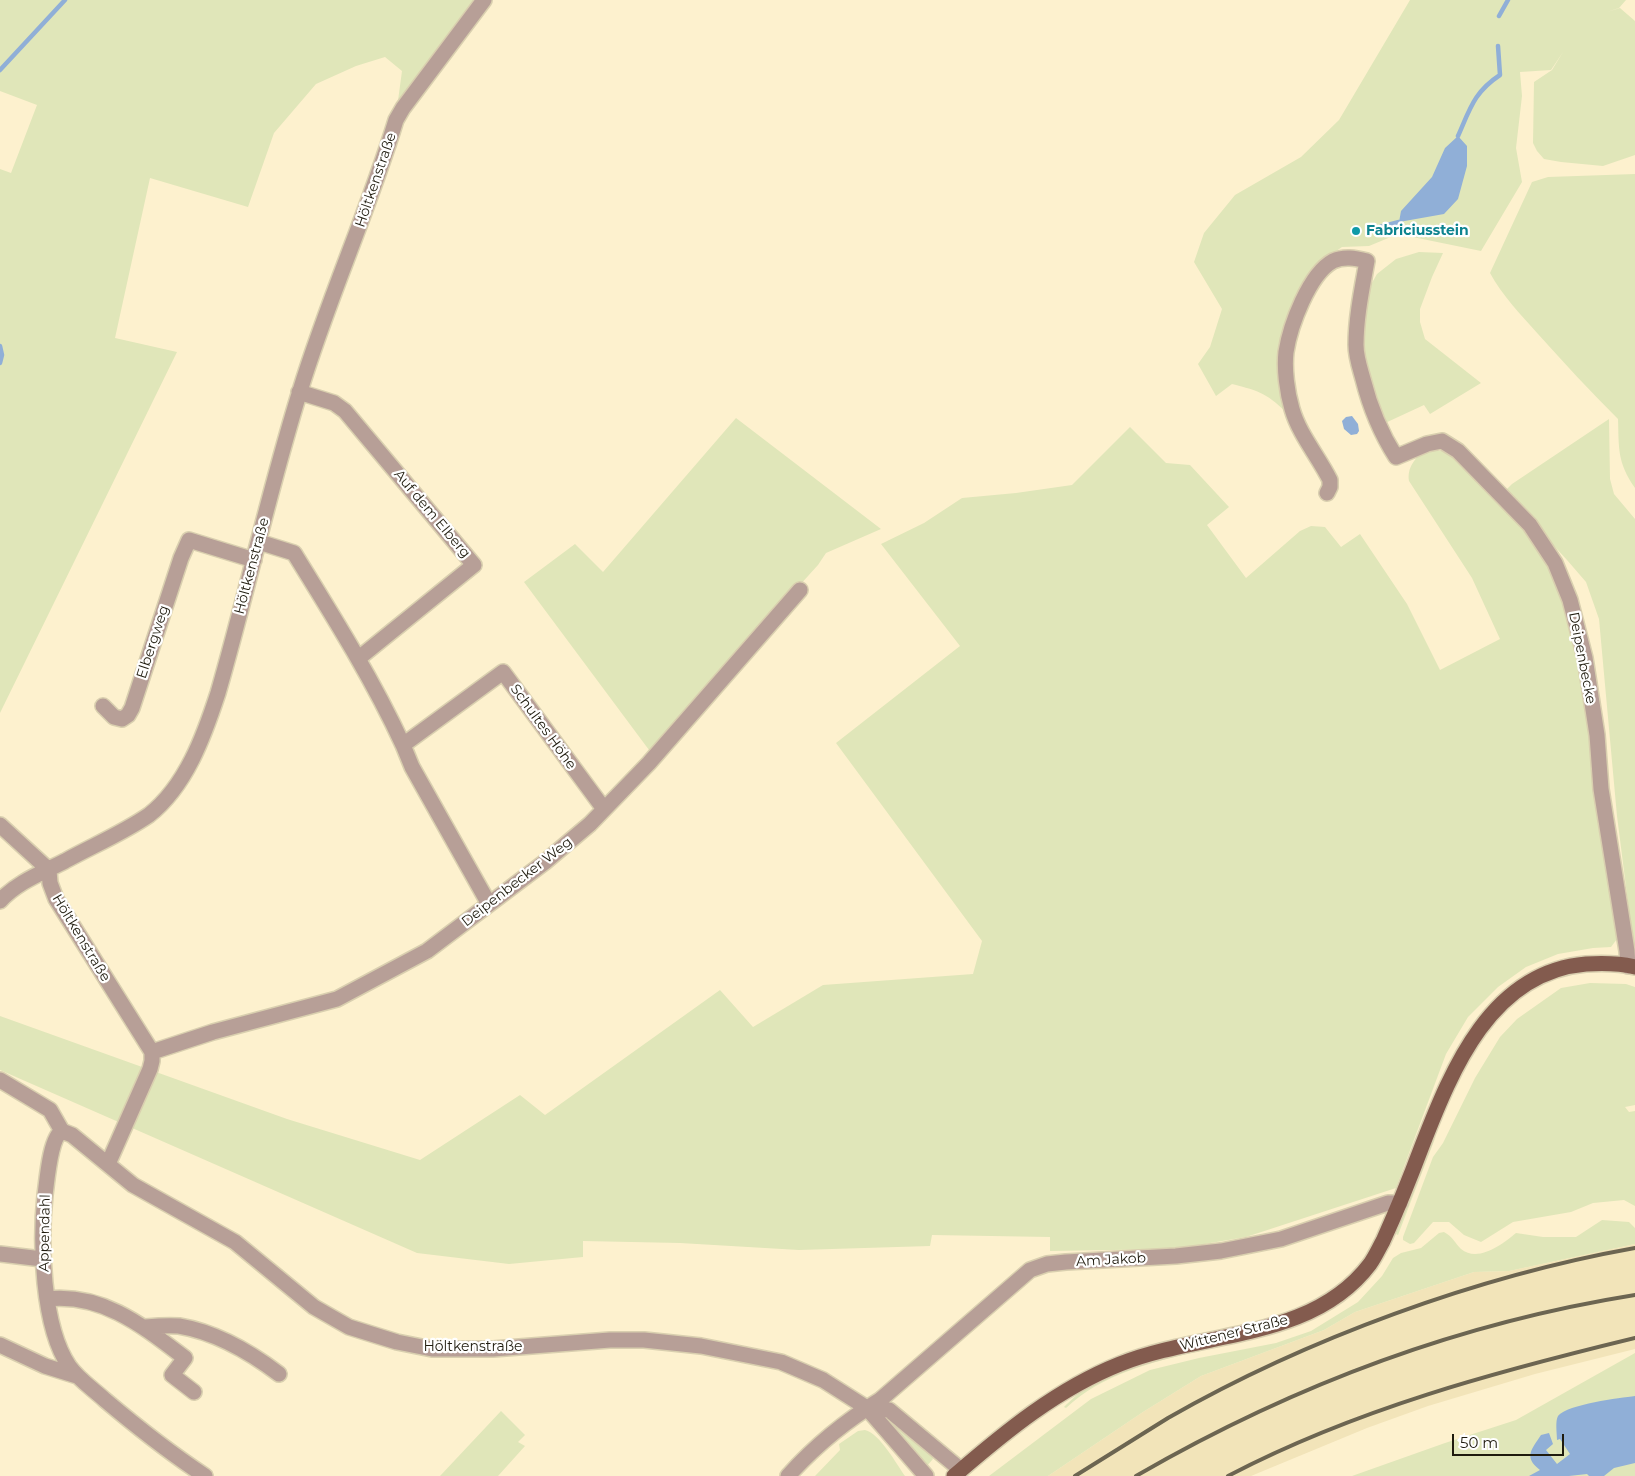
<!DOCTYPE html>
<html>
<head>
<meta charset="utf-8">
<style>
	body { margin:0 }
	#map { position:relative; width:1635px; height:1476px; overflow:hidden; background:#fdf1ce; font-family:Montserrat,sans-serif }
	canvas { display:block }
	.scale { position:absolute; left:1452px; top:1434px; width:112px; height:22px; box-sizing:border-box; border:2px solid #1f1b0e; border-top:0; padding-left:6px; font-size:15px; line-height:18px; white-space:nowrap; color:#1f1b0e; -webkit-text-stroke:4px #fff; paint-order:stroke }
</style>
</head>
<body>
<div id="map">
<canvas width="1635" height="1476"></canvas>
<div class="scale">50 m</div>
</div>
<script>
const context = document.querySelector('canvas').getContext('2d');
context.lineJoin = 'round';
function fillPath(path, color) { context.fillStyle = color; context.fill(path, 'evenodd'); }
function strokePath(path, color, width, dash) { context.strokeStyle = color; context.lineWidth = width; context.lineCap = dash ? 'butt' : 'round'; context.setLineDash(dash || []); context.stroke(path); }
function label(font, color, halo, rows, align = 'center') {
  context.font = font + ' Montserrat,sans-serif'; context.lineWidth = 4.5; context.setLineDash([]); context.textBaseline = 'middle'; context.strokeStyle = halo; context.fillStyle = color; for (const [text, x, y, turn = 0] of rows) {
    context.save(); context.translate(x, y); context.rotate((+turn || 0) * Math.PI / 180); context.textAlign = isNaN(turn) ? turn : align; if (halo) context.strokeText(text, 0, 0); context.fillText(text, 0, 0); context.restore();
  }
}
const built = new Path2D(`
	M1635 1244V1349L1535 1374 1428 1406 1367 1428 1251 1476H1048L1143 1412 1201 1376 1324 1330 1355 1312 1474 1272 1509 1271Z`);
const green = new Path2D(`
	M0 0H480L397 108 402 71 385 57 356 66 316 84 274 133 248 207 150 178 115 338 177 352 0 713V169L11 173 37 105 0 91Z
	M1410 0H1626L1619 8 1607 12 1620 8 1635 21V155L1603 166 1561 162 1544 159 1537 151 1533 143 1534 82 1552 70 1563 52 1551 70 1520 72 1522 96 1516 148 1522 182 1481 251 1398 234 1369 246 1342 247 1322 261 1307 276 1293 305 1289 415C1268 394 1260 391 1232 384L1216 396 1198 364 1210 347 1222 309 1194 262 1204 233 1235 195 1301 157 1339 120Z
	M1635 174V488C1617 462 1619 448 1618 419 1590 391 1564 363 1538 334 1521 315 1502 295 1490 273L1532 182 1548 177Z
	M1419 252 1443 253 1432 277 1420 309V322L1425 339 1481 383 1430 414 1424 405 1383 424 1362 363V322L1369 288 1377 274 1396 259Z
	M736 418 881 529 826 553 818 565 740 651 652 754 524 582 575 544 603 572Z
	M1609 419 1610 479 1614 494 1635 519V950H1634L1617 816 1599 619 1586 582 1567 560 1504 492 1512 484Z
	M1130 427 1166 463 1190 465 1229 507 1207 525 1246 578 1300 531 1311 526 1325 527 1341 547 1360 534 1407 604 1440 670 1500 639 1472 578 1409 481C1407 467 1415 460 1423 450L1442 451 1460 460 1505 503 1552 568 1570 612 1587 693 1617 939 1611 947 1593 948 1558 954 1526 967 1498 987 1468 1017 1446 1054 1396 1188 1246 1237 1175 1249 1050 1251V1237L932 1235 930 1246 799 1250 680 1243 583 1241V1257L509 1264 417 1253 0 1070V1016L287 1119 420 1160 520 1095 545 1115 720 990 753 1027 823 985 973 974 982 941 836 743 960 646 881 544 924 523 962 498 1016 493 1072 485Z
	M1590 983 1626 984 1635 987V1105L1625 1107 1629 1112 1635 1111V1206L1624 1200 1593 1203 1571 1212 1513 1222 1481 1242 1464 1235 1449 1222H1433L1414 1243 1410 1244 1403 1240V1237L1433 1157 1443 1143 1475 1078 1500 1037 1517 1019 1561 988Z
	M1436 1136 1398 1235 1396 1234 1426 1155Z
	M1602 1220 1629 1222 1635 1228V1244L1509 1271 1474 1272 1355 1312 1324 1330 1201 1376 1143 1412 1048 1476H989L1091 1399 1150 1370 1199 1358 1276 1343 1311 1331 1358 1302 1382 1276 1393 1258 1401 1253 1421 1248 1439 1233 1444 1232C1452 1236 1455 1243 1461 1249 1478 1263 1503 1244 1516 1233L1543 1237H1576Z
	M1199 1348 1200 1351C1152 1362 1102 1374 1066 1408L1064 1407C1071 1400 1079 1392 1088 1387 1121 1366 1162 1358 1199 1348Z
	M1635 1353V1476H1352L1445 1443 1516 1420Z
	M501 1411 525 1435 518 1442 525 1446 498 1476H440Z
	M890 1420 929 1451 933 1459 926 1467 886 1424Z
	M865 1430C880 1434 896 1463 905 1476H815L840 1450 839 1444 858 1431Z`);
const water = new Path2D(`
	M1458 136 1467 146V166L1458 199 1444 214 1399 222 1401 211 1432 177 1445 148Z
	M1352 416 1358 424 1359 431 1357 434 1351 435 1344 429 1342 421 1346 417Z
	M1635 1396V1463L1614 1468 1604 1476H1589L1587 1474 1569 1476H1529L1540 1470C1523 1457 1532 1449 1541 1435L1549 1433 1553 1444 1546 1450 1557 1464 1570 1454 1560 1439 1557 1440C1557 1434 1555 1421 1558 1416 1568 1404 1620 1398 1635 1396Z`);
const stream = new Path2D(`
	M1499 16 1508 0
	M0 70 65 0
	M1458 136C1470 109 1474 92 1500 75L1498 46
	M1380 227 1399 222
	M0 346 2 355 0 363`);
const minor = new Path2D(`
	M299 392 334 403 345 411 474 565 359 658
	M1327 493 1330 487V480C1318 456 1299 434 1292 409 1287 392 1284 369 1286 352 1290 326 1309 274 1333 261 1344 256 1355 258 1367 261 1362 289 1356 317 1356 345 1356 357 1360 368 1363 379 1370 407 1380 432 1396 457L1427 444 1442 441 1458 451 1530 525 1555 563 1570 600 1585 658 1597 735 1601 789 1627 951 1628 966
	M259 542 294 553C333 616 372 678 403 745
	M103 706 114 717 122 719 128 715 132 708 181 558 189 540 254 560
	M0 825 49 870
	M49 870 50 883 56 899 152 1052V1061L150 1069 108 1164
	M0 901C17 882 42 873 65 861 92 846 123 833 149 815 186 786 204 736 218 693 247 593 269 490 300 391 328 299 368 212 396 120L403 108 484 0
	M489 904 412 767 403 745 503 672 604 809
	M152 1052 213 1032 337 999 427 951 545 862 590 824 649 763 800 590
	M0 1080 50 1110 62 1131
	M62 1131 72 1135 133 1185 235 1242 314 1307 349 1327 397 1342 432 1349H493L610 1340H644L701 1346 781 1362 823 1380 867 1408 926 1476
	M62 1131C50 1138 47 1181 45 1195 40 1242 42 1326 69 1366 78 1379 93 1389 105 1400 137 1427 170 1453 205 1476
	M0 1254 42 1259
	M47 1299C103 1293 143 1326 185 1358L172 1375 194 1392
	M144 1327C156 1326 167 1325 179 1326 215 1332 250 1352 279 1374
	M0 1345 45 1366 77 1376
	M867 1408 889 1410 961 1470
	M788 1476C814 1447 847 1420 880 1400L1030 1270 1047 1264 1066 1262 1176 1256 1221 1251 1281 1239 1388 1203H1400`);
const major = new Path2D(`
	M954 1476C1005 1432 1057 1389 1120 1364 1202 1331 1312 1341 1370 1264 1375 1257 1379 1248 1383 1241 1397 1210 1410 1178 1422 1146 1452 1069 1491 972 1586 964 1602 963 1619 963 1635 967`);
const rail = new Path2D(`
	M1075 1476C1106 1457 1137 1437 1168 1418 1306 1339 1478 1276 1635 1248
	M1136 1476C1290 1387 1459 1323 1635 1295
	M1228 1476C1356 1409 1495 1372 1635 1338`);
const markers = [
	[1356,231,5,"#0f9aa8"]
];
const streetNames = [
	["Höltkenstraße",376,180,-71],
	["Auf dem Elberg",432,514,50],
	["Höltkenstraße",252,566,-75],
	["Elbergweg",153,642,-72],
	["Deipenbecke",1582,658,79],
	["Schultes Höhe",543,727,54],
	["Deipenbecker Weg",517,882,-38],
	["Höltkenstraße",81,938,59],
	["Appendahl",45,1233,-89],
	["Am Jakob",1111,1260,-3],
	["Wittener Straße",1234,1333,-14],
	["Höltkenstraße",473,1347]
];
const cultureNames = [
	["Fabriciusstein",1366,231]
];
fillPath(built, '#f2e4b9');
fillPath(green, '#e0e6b9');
fillPath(water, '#90afd7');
strokePath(stream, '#90afd7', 4.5);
strokePath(minor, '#d9cfaf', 18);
strokePath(major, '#d9cfaf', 18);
strokePath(minor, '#b79f97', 15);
strokePath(major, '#835b4e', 15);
strokePath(rail, '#6c6551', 4);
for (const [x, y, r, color] of markers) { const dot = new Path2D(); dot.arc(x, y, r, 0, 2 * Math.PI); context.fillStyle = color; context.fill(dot); strokePath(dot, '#fff', 2); }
label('14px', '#1f1b0e', '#fff', streetNames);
label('bold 14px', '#0d838f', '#fff', cultureNames, 'left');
</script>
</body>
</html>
